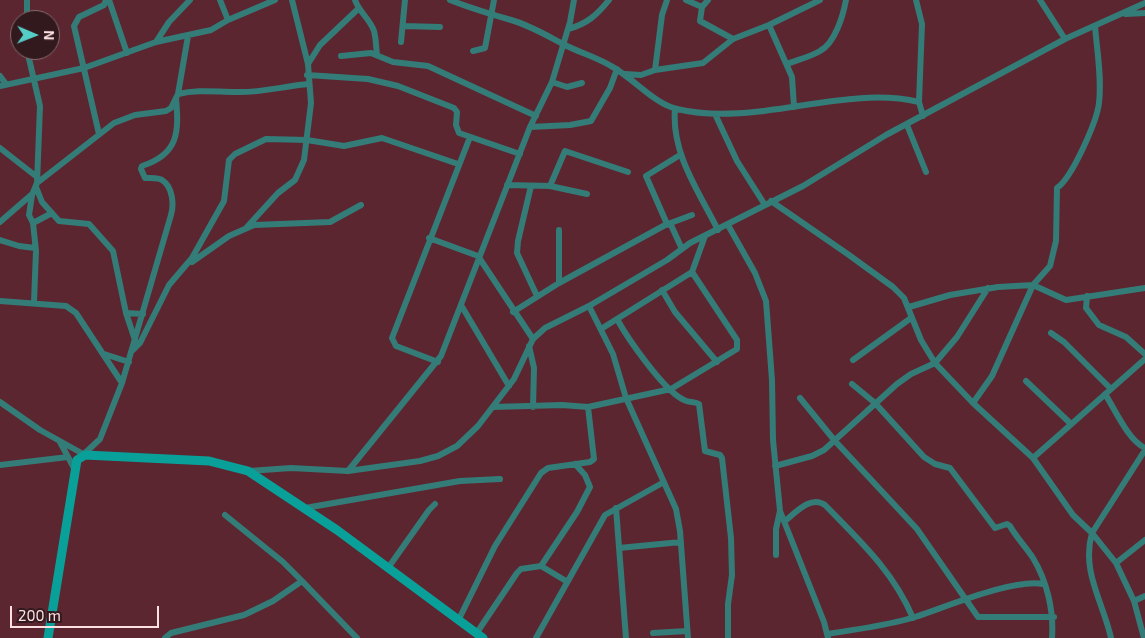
<!DOCTYPE html>
<html>
<head>
<meta charset="utf-8">
<style>
	body { margin:0 }
	#map { position:relative; width:1145px; height:638px; overflow:hidden; background:#5c2630; font-family:"Exo 2",sans-serif }
	canvas { display:block }
	.north { position:absolute; left:10px; top:10px; width:50px; height:50px; box-sizing:border-box; background:#32191d; border:1px solid #83696c; border-radius:50%; rotate:91deg; font-size:14px; font-weight:700; line-height:20px; text-align:center; color:#fce0e3 }
	.north::after { content:''; display:block; margin:auto; width:18px; height:22px; background:#54cdc7; clip-path:polygon(50% 0,100% 100%,50% 72%,0 100%) }
	.scale { position:absolute; left:10px; top:606px; width:149px; height:22px; box-sizing:border-box; border:2px solid #fce0e3; border-top:0; padding-left:6px; font-size:15px; line-height:18px; white-space:nowrap; color:#fce0e3; -webkit-text-stroke:4px #32191d; paint-order:stroke }
</style>
</head>
<body>
<div id="map">
<canvas width="1145" height="638"></canvas>
<div class="north">N</div>
<div class="scale">200 m</div>
</div>
<script>
const context = document.querySelector('canvas').getContext('2d');
context.lineJoin = 'round';
function strokePath(path, color, width, dash) { context.strokeStyle = color; context.lineWidth = width; context.lineCap = dash ? 'butt' : 'round'; context.setLineDash(dash || []); context.stroke(path); }
const street = new Path2D(`
	M109 0 127 53
	M220 0 228 20
	M355 0C359 12 370 19 374 31 376 38 376 47 377 55
	M450 0C470 8 490 14 511 20 529 25 546 35 563 44 578 52 596 57 611 66 632 77 654 104 677 109 756 128 842 84 919 102
	M686 0 702 7
	M708 0 702 7 700 21 733 39
	M916 0 922 24 919 102 923 116
	M1040 0 1065 39
	M1126 14 1145 13
	M27 20V0
	M769 25 792 77 794 107
	M403 26 440 27
	M568 29C587 24 597 15 609 0
	M156 42 169 22 190 0
	M401 42 405 0
	M27 50 40 106 37 183 32 195 29 215 33 223 36 251 34 302
	M473 51 485 48 494 0
	M341 56 371 53 393 62 428 66 536 116
	M308 64 320 45 358 9
	M787 64C797 60 810 57 820 51 835 43 843 16 846 0
	M655 70 662 15 667 0
	M625 74 641 75 655 70 703 63 733 39 769 25 820 0
	M307 75 368 79 398 86 454 108 457 112 456 125 459 133 520 154
	M0 76 6 84
	M552 82 567 87 582 83
	M0 86 84 68 156 42 211 30 228 20 275 0
	M178 94C198 89 216 92 236 92 261 93 284 86 309 84
	M675 109C671 153 699 192 718 230
	M715 114 737 161 765 205
	M907 125 926 172
	M530 127 570 125 591 121 610 88 617 69
	M99 134 74 26 79 17 104 5 106 0
	M0 148 37 177
	M680 155 646 176 667 224 671 225 682 249
	M37 183 114 123 135 115 166 111 171 108 178 94 188 36
	M507 185 550 186 587 194
	M531 186 518 241 517 253 537 296
	M550 186 565 151 628 172
	M36 187 42 202 59 221 89 224 113 251 126 313 135 340
	M771 201 849 255 893 287 904 298 921 340 935 363 973 403 1033 458 1073 515 1092 533 1116 563 1134 601 1144 638
	M0 222 31 195
	M33 223 52 213
	M668 224 692 215
	M728 225 755 273 766 301 772 380 773 440 780 511 824 622 828 638
	M247 227 278 193 295 180 304 160 311 103 308 64 292 0
	M429 238 478 256 533 339
	M0 240 19 246 35 248
	M192 262 229 236 254 225 330 222 361 205
	M559 283V230
	M662 290 675 312 717 362
	M1087 296 1086 308 1099 325 1126 337 1145 354
	M0 301 66 306 76 313 122 383
	M461 305 509 386
	M589 306 613 354 626 398 676 509 680 531 688 638
	M909 307 950 295 998 287 1033 285 1066 300 1145 288
	M513 312 559 283 667 224
	M126 313 143 314
	M617 319C628 339 664 391 684 400 689 403 694 401 699 404L705 451 720 455 722 458 731 538 732 575 728 604V638
	M601 329 692 272 705 236
	M1051 333 1064 342 1111 389
	M529 346 534 368 533 407
	M131 352 140 343 169 285 192 258 224 201 229 160 235 154 266 139 307 140 344 146 382 138 458 164
	M104 354 129 362
	M853 360 911 318
	M438 362 396 346 392 338 470 137
	M1026 381 1071 424
	M852 384 875 403 924 457 935 464 950 468 995 528 1007 524 1010 526C1016 537 1026 547 1033 558 1047 581 1054 611 1052 638
	M1105 394C1116 411 1128 440 1145 448
	M800 398 835 441 917 529 978 617H1054
	M0 402 40 430 85 455
	M973 403 992 376 1033 285 1050 266 1056 241 1057 188C1072 178 1097 121 1099 103 1102 78 1097 51 1095 26
	M493 407 562 405 588 407 671 389 737 349V340L692 272
	M60 442 75 470
	M84 454 100 439 122 383 171 215C174 205 173 187 162 180 158 177 150 178 145 178L141 169 142 166C179 154 179 132 176 98
	M1033 458 1145 359
	M0 465 68 457
	M775 466 812 456 824 450 897 384 911 374 935 363 957 337 988 288
	M249 471 291 468 348 471 420 461 438 456 457 446 478 426 514 379 533 339 545 328 589 306 667 260 690 243 803 186 886 135 1065 39 1145 3
	M348 471 441 356 530 127 552 82 570 22 574 0
	M305 508 460 481 500 479
	M616 508 626 638
	M225 515 283 562 302 581
	M785 521C796 512 811 495 825 505 860 541 893 571 913 618
	M619 548 681 542
	M776 555V529L780 511
	M1116 563 1145 540
	M541 566 566 581
	M388 568 429 510 435 504
	M1134 601 1145 596
	M458 621 495 546 541 473 548 468 590 462 594 459 588 407
	M653 633 687 631
	M476 634 517 573 521 569 541 566 577 512 590 487 585 475 575 464
	M828 634C856 629 887 626 915 617 946 607 1014 578 1043 584
	M165 638 171 633 244 615 273 601 302 581 357 638
	M536 638 605 515 664 482
	M1111 638C1103 602 1081 571 1092 533L1145 450`);
const secondary = new Path2D(`
	M48 638 77 460 85 455 209 461 248 471 337 530 483 638`);
strokePath(street, '#347c78', 6);
strokePath(secondary, '#09a09a', 9);
</script>
</body>
</html>
